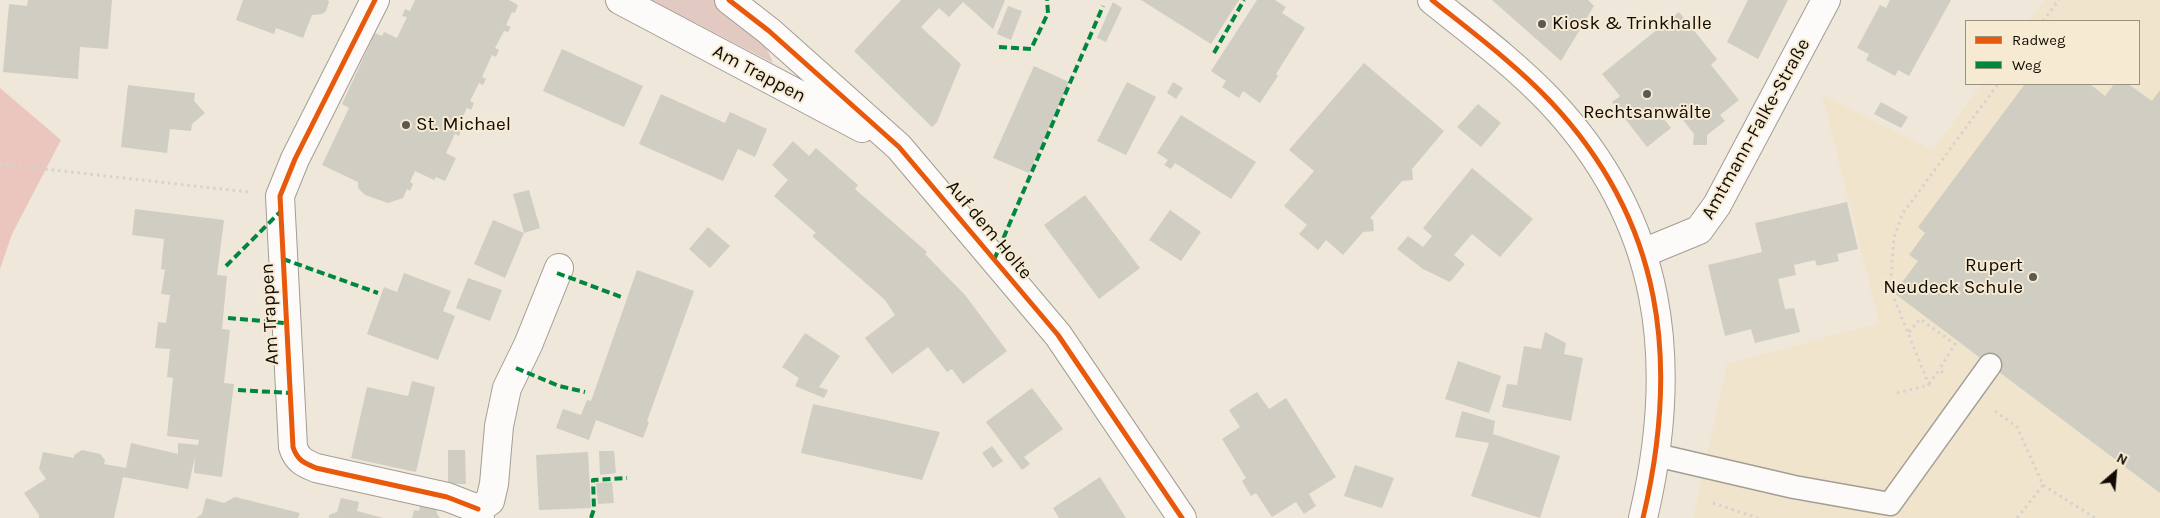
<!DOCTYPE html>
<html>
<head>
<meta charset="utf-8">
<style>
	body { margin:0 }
	#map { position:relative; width:2160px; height:518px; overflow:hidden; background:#efe7da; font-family:Karla,sans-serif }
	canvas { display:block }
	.legend { position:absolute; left:1965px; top:20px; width:175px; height:65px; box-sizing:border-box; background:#f7ead2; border:1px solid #9b9180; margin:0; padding:6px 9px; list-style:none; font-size:15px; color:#100c05 }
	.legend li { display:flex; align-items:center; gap:10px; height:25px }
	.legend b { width:25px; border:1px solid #9b9180 }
	.north { position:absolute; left:2090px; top:448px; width:50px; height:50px; -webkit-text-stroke:4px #f7ead2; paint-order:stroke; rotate:27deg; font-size:14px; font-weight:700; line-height:20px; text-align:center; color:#100c05 }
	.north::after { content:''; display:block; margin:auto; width:18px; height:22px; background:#100c05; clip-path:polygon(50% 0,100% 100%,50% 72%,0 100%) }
</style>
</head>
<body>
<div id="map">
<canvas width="2160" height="518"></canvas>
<ul class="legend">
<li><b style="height:6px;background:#e8590c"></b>Radweg</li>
<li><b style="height:6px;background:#00873e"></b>Weg</li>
</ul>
<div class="north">N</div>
</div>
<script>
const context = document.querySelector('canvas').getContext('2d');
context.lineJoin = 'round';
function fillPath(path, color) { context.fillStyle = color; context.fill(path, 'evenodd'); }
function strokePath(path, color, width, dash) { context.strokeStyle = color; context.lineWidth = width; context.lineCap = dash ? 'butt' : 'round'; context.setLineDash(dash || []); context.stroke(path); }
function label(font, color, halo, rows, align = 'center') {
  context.font = font + ' Karla,sans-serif'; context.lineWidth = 4; context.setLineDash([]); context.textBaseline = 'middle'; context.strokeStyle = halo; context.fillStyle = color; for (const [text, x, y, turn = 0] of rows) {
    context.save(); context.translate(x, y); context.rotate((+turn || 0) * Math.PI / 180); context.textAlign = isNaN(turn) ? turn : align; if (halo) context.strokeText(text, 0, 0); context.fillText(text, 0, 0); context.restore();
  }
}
const built = new Path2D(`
	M2044 0H2160V518H1693L1727 364 1879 323 1822 95 1933 150 1982 84H2139V21H2028Z`);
const green = new Path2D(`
	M652 0H714L762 37 773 63Z`);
const forest = new Path2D(`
	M0 88 61 140 12 234 0 269Z`);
const building = new Path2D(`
	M28 0H112L108 49 80 47 78 79 3 72 9 4 27 6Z
	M243 0H328L329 2 326 11 322 14 312 15 303 38 276 28 274 34 236 20Z
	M415 0H509L518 5 515 13 512 12 506 25 511 27 508 32 504 31 495 48 499 50 496 57 492 55 482 77 486 79 483 85 479 83 470 101 474 103 471 110 467 108 457 128 461 130 459 136 455 134 446 153 456 158 445 181 436 177 434 180 415 171 410 182 413 184 410 191 407 189 403 198 388 203 365 195 358 188V182L322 165 349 108 342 104 375 33 382 36 384 32 397 38 407 17 402 16 405 9 410 11Z
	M901 0H1005L993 29 963 2 949 17 939 8 921 27 961 64 937 122 932 127 854 51Z
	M1141 0H1239L1211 44Z
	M1257 0H1275L1286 7 1282 13 1305 28 1276 74 1278 76 1260 103 1243 91 1239 98 1222 87 1226 81 1211 71Z
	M1492 0H1588L1594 6 1561 61Z
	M1748 0H1788L1758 59 1727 42Z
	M1890 0H1951L1909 76 1898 70 1895 76 1866 60 1869 54 1857 48 1880 5 1886 8Z
	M1113 2 1122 8 1106 42 1097 38Z
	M1008 6 1022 11 1011 40 997 34Z
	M1679 12 1717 59 1711 65 1739 100 1720 115 1725 121 1707 135V145H1693L1694 134 1672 106 1661 115 1671 128 1647 147 1612 102 1620 96 1602 74Z
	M562 49 643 86 624 127 543 91Z
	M1364 63 1444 131 1412 169 1413 180 1402 181 1370 218 1373 220 1374 231 1363 232 1343 255 1326 240 1318 250 1299 234 1307 225 1284 206 1314 171 1289 150Z
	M1034 66 1069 82 1029 173 993 158Z
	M1127 82 1156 97 1126 155 1097 141Z
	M1173 82 1183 88 1176 99 1167 93Z
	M2025 84H2090L2105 96 2114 84H2128L2152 101 2160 90V493L1894 293 1918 261 1909 255 1925 233 1918 227Z
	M128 85 195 93 194 101 205 113 192 124 191 131 170 129 167 153 121 147Z
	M661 94 725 123 730 112 767 129 755 157 738 149 723 181 639 144Z
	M1881 102 1908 117 1901 128 1874 114Z
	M1478 104 1501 123 1481 147 1457 127Z
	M1181 115 1256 162 1231 199 1175 163 1171 169 1164 165 1168 160 1157 153Z
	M793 141 809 156 816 148 858 185 855 189 927 252 925 254 965 295 1007 351 963 384 952 369 947 372 928 347 892 374 865 338 895 315 885 300 812 236 816 233 774 196 788 180 772 165Z
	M1472 168 1533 219 1500 257 1472 234 1454 255 1465 264 1450 282 1423 269 1397 249 1408 236 1423 247 1432 236 1423 228Z
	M529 190 540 228 524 233 513 194Z
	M1085 195 1140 268 1099 299 1044 225Z
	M1847 202 1858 249 1837 254 1839 261 1817 266 1815 260 1794 265 1796 275 1778 279 1785 309 1794 308 1800 332 1755 343 1751 329 1725 336 1708 265 1762 252 1755 223Z
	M135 209 224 220 217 275 227 276 222 329 230 330 224 383 234 384 222 477 194 473 195 456 188 489 123 477 114 518H39V515L24 493 46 479 39 469 43 452 74 458V455L82 450 100 454 105 460 104 464 126 468 131 443 178 454V443L198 445 199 440 167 436 173 378 167 377 170 349 155 348 158 322 166 323 170 295 161 294 165 270 161 269 164 239 132 235Z
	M1170 210 1201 232 1181 261 1149 240Z
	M493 220 524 233 505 278 474 264Z
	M708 227 730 246 710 268 689 249Z
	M637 270 694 291 647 421 649 422 643 438 596 420 589 440 556 428 563 409 581 415 587 400 591 401Z
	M404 273 451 291 443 311 455 316 438 360 367 334 384 287 397 292Z
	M468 278 502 290 490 321 456 308Z
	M1545 332 1566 343 1564 354 1583 358 1571 421 1502 407 1507 384 1517 385 1524 346 1541 349Z
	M805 333 840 356 819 387 828 390 824 398 795 386 799 378 782 367Z
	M1458 361 1501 376 1489 413 1445 399Z
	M412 381 435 387 416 472 351 458 367 387 408 396Z
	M1032 388 1063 429 1024 457 1030 464 1022 470 986 422Z
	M1257 392 1269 409 1286 398 1336 477 1309 494 1316 506 1304 514 1296 502 1272 517 1256 493 1251 496 1242 481 1246 478 1222 439 1240 427 1229 410Z
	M813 404 940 432 922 480 801 453Z
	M1462 411 1495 421 1493 434 1560 456 1540 518 1471 496 1489 443 1455 437Z
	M992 446 1003 461 993 468 982 453Z
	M448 450H465L466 484H448Z
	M599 451H614L616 473 600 475Z
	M588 452 591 508 539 510 536 455Z
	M1355 465 1394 478 1382 508 1344 496Z
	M1100 477 1126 518H1059L1053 508Z
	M612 482 614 503 598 504 596 483Z
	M235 497 300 513 298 518H196L202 514 206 498 224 503Z
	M341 498 359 502 357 511 383 518H329V515L337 512Z
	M421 501 436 505 437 514 440 518H412L414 510 419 511Z`);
const path = new Path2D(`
	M2043 21 2059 0
	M0 164 248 192
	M1909 332 1920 319 1955 344 1939 370
	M1929 384 1939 370 1946 375
	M1897 393 1929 385 1893 296 1891 278 1894 237 1903 213 1998 84
	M1995 411 2017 427 2043 485 2095 518
	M1713 503 1758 518
	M2017 518 2043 485`);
const lane = new Path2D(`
	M1656 455 1794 487 1890 504 1990 365`);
const street = new Path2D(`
	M375 0 295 159 280 196 293 447C297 460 304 463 316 468L447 497 478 509
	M620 0 862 128
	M729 0 769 31 899 147 1058 335 1182 518
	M1643 253 1699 230 1717 205 1826 0
	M480 518 478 509 490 501 494 484 499 426 507 388 528 345 559 268`);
const secondary = new Path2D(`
	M1432 0C1472 32 1515 64 1550 101 1664 222 1680 362 1643 518`);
const tram = new Path2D(`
	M1432 0C1472 32 1515 64 1550 101 1664 222 1680 362 1643 518`);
const quiet = new Path2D(`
	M999 47 1031 49 1048 13 1047 0
	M1214 53 1244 0
	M283 259 378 293
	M994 260 1103 6
	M226 266 281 211
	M557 273 624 298
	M228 318 285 323
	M516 368 559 386 585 392
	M238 390 290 393
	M591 518 594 509 593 480 627 478`);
const cycleway = new Path2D(`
	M375 0 295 159 280 196 293 447C297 460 304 463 316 468L447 497 478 509
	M729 0 769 31 899 147 1058 335 1182 518
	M1432 0C1472 32 1515 64 1550 101 1664 222 1680 362 1643 518`);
const markers = [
	[1542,24,5,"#5e5950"],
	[1647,94,5,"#5e5950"],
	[406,125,5,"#5e5950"],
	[2033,277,5,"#5e5950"]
];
const poiNames = [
	["Kiosk & Trinkhalle",1552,24],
	["Rechtsanwälte",1647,113,"center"],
	["St. Michael",416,125],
	["Rupert",2023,266,"right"],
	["Neudeck Schule",2023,288,"right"]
];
const streetNames = [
	["Am Trappen",759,74,28],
	["Amtmann-Falke-Straße",1756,129,-61],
	["Auf dem Holte",989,230,50],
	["Am Trappen",270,314,-93]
];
fillPath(built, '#f1e4cd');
fillPath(green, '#e2c9c2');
fillPath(forest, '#ebc6be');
fillPath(building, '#d0cdc2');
strokePath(lane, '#a39d93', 25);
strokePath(street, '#a39d93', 30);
strokePath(secondary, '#a39d93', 30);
strokePath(path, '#d6d3cf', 3, [2.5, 4]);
strokePath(lane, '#fdfbf9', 22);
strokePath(street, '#fdfbf9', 28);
strokePath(secondary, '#fdfbf9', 28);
strokePath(tram, '#c9c7c4', 1);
strokePath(quiet, '#00873e', 4, [8, 4]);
strokePath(cycleway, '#e8590c', 5);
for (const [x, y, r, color] of markers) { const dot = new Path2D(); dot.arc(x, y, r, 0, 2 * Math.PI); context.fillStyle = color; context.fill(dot); strokePath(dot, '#f7ead2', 2); }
label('19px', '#100c05', '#f7ead2', poiNames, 'left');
label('19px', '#100c05', '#f7ead2', streetNames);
</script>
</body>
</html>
